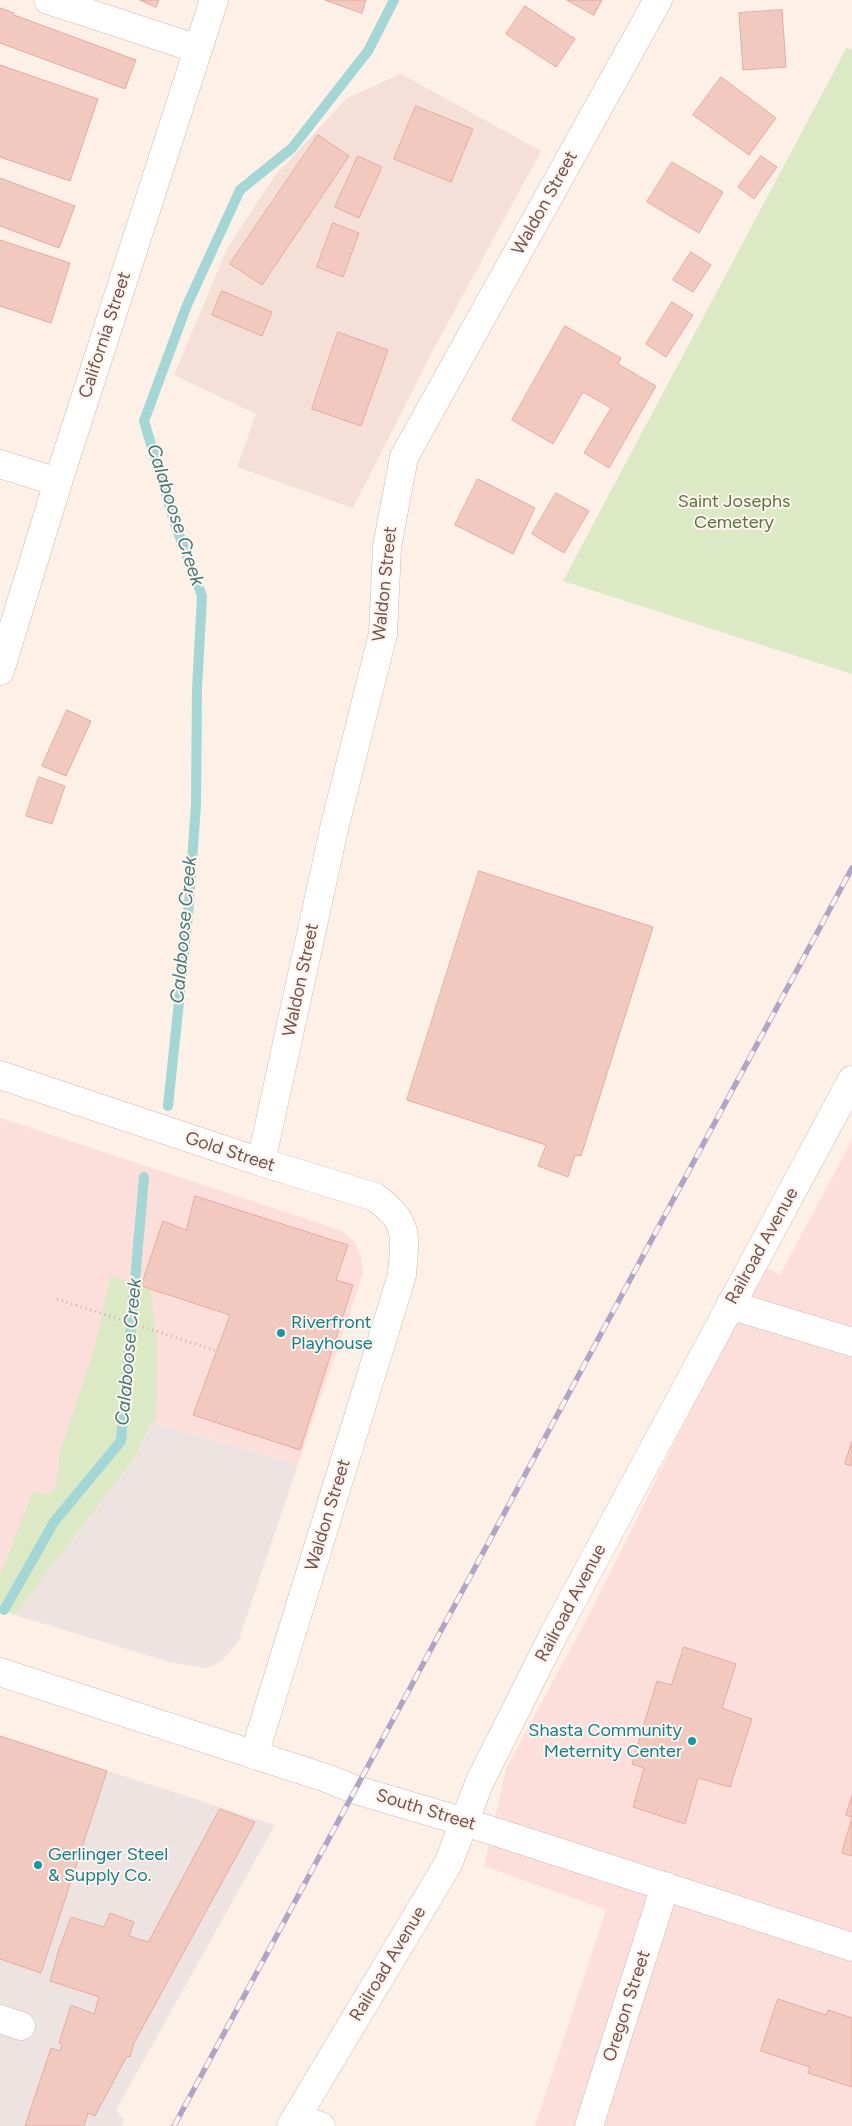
<!DOCTYPE html>
<html>
<head>
<meta charset="utf-8">
<style>
	body { margin:0 }
	canvas { display:block; background:#fcf0e7 }
</style>
</head>
<body>
<canvas width="852" height="2126"></canvas>
<script>
const context = document.querySelector('canvas').getContext('2d');
context.lineJoin = 'round';
function fillPath(path, color) { context.fillStyle = color; context.fill(path, 'evenodd'); }
function strokePath(path, color, width, dash) { context.strokeStyle = color; context.lineWidth = width; context.lineCap = dash ? 'butt' : 'round'; context.setLineDash(dash || []); context.stroke(path); }
function label(font, color, halo, rows, align = 'center') {
  context.font = font + ' Figtree,sans-serif'; context.lineWidth = 4; context.setLineDash([]); context.textBaseline = 'middle'; context.strokeStyle = halo; context.fillStyle = color; for (const [text, x, y, turn = 0] of rows) {
    context.save(); context.translate(x, y); context.rotate((+turn || 0) * Math.PI / 180); context.textAlign = isNaN(turn) ? turn : align; if (halo) context.strokeText(text, 0, 0); context.fillText(text, 0, 0); context.restore();
  }
}
const residential = new Path2D(`
	M401 74 541 151 433 350 353 508 237 467 256 414 174 375 228 247 274 177 347 98Z`);
const commercial = new Path2D(`
	M0 1118 337 1229 345 1233 355 1243 362 1260 363 1274 298 1464 151 1422 136 1455 15 1615 0 1609Z
	M852 1140V2126H535L606 1910 484 1866 506 1769 593 1607 718 1355 767 1268 780 1275Z`);
const industrial = new Path2D(`
	M151 1422 298 1464 238 1642 222 1661 206 1668 169 1662 15 1615 136 1455Z
	M0 1736 275 1825 116 2110 124 2120 121 2126H0Z`);
const green = new Path2D(`
	M847 47 852 50V674L563 581Z
	M111 1275 150 1290 157 1339 156 1423 151 1422 136 1455 15 1615 0 1609V1575L33 1491 46 1495 54 1490 59 1468V1454L94 1349Z`);
const stream = new Path2D(`
	M168 1106 188 916 196 805 197 689 202 596 175 524 144 421 187 305 240 190 292 148 368 51 394 0
	M4 1610 54 1522 121 1441 144 1177`);
const building = new Path2D(`
	M140 0H159L156 7Z
	M325 0H366L362 13Z
	M567 0H602L594 15Z
	M525 6 575 39 556 67 506 34Z
	M0 8 14 13V15L136 60 125 89 0 43Z
	M782 10 786 67 743 70 739 13Z
	M0 65 98 99 70 181 0 157Z
	M721 77 776 118 749 155 693 115Z
	M416 106 473 129 451 182 394 159Z
	M318 135 349 156 262 285 230 264Z
	M358 156 382 167 359 218 335 207Z
	M761 156 777 167 754 199 738 187Z
	M672 162 723 192 699 233 647 202Z
	M0 178 75 206 59 248 0 226Z
	M333 223 359 233 343 277 317 267Z
	M0 240 70 263 51 323 0 306Z
	M691 252 711 265 693 292 673 280Z
	M222 291 272 312 262 336 212 315Z
	M672 302 693 315 666 357 646 344Z
	M565 326 621 358 618 364 656 386 609 468 584 453 611 408 583 392 553 444 512 420Z
	M338 332 388 350 361 426 312 409Z
	M478 479 535 508 513 554 455 525Z
	M556 493 589 511 564 553 532 534Z
	M67 710 91 721 66 776 42 766Z
	M39 777 65 786 52 824 26 816Z
	M479 871 653 927 581 1156 575 1155 568 1177 538 1166 546 1145 407 1100Z
	M195 1196 348 1245 336 1280 353 1285 300 1450 193 1415 230 1315 141 1286 163 1221 186 1230Z
	M852 1441V1466L845 1464Z
	M684 1647 736 1664 722 1708 752 1719 730 1787 698 1778 685 1824 633 1807 644 1768 632 1764 657 1681 671 1685Z
	M0 1736 107 1771 41 1973 0 1959Z
	M852 1796V1817L846 1815Z
	M220 1809 255 1822 134 2043 130 2057 127 2056 95 2116 88 2113 84 2126H25L51 2048 60 2051 62 2044 59 2043 71 2005 94 2014 99 1997 50 1981 59 1949 71 1917 104 1927 110 1913 134 1922 129 1936 148 1942Z
	M852 1818V1856L842 1853Z
	M778 1999 826 2015 828 2010 852 2018V2087L808 2073 810 2067 761 2051Z`);
const path = new Path2D(`
	M57 1299 217 1351`);
const minor = new Path2D(`
	M48 0 198 49
	M0 464 58 482
	M0 671 58 482 214 0
	M0 1075 261 1162 375 1197C410 1223 405 1235 402 1275L254 1755
	M261 1162 334 829 383 634 387 547 404 457 658 0
	M730 1305 852 1342
	M0 1672 329 1779 356 1790 465 1822 852 1947
	M0 2019 21 2026
	M296 2118 321 2126
	M291 2126 448 1864 480 1781 553 1636 852 1080
	M589 2126 665 1886`);
const rail = new Path2D(`
	M174 2126 852 868`);
const markers = [
	[281,1333,5,"#0f9aa8"],
	[692,1741,5,"#0f9aa8"],
	[38,1865,5,"#0f9aa8"]
];
const streetNames = [
	["Waldon Street",545,203,-61],
	["California Street",105,335,-72],
	["Waldon Street",385,584,-84],
	["Waldon Street",301,980,-78],
	["Gold Street",230,1152,18],
	["Railroad Avenue",762,1246,-61],
	["Waldon Street",328,1515,-73],
	["Railroad Avenue",571,1603,-62],
	["South Street",426,1810,17],
	["Railroad Avenue",388,1964,-59],
	["Oregon Street",627,2006,-72]
];
const parkNames = [
	["Saint Josephs",734,502],
	["Cemetery",734,523]
];
const cultureNames = [
	["Riverfront",291,1323],
	["Playhouse",291,1344],
	["Shasta Community",682,1731,"right"],
	["Meternity Center",682,1752,"right"],
	["Gerlinger Steel",48,1855],
	["& Supply Co.",48,1876]
];
const waterNames = [
	["Calaboose Creek",175,515,72],
	["Calaboose Creek",184,930,-85],
	["Calaboose Creek",129,1352,-85]
];
fillPath(residential, '#f4e0d6');
fillPath(commercial, '#fcdfdb');
fillPath(industrial, '#ede4e1');
fillPath(green, '#dbeac5');
strokePath(stream, '#a2d7d5', 10);
fillPath(building, '#f1c9bf');
strokePath(building, '#e4aca0', 1);
strokePath(minor, '#d0b8b0', 29);
strokePath(path, '#d6aca2', 3, [1, 4]);
strokePath(minor, '#fff', 28);
strokePath(rail, '#b0a5c6', 5.5);
strokePath(rail, '#fff5ee', 4, [11]);
for (const [x, y, r, color] of markers) { const dot = new Path2D(); dot.arc(x, y, r, 0, 2 * Math.PI); context.fillStyle = color; context.fill(dot); strokePath(dot, '#fff5ee', 2); }
label('18px', '#76524c', '#fff5ee', streetNames);
label('18px', '#5b7541', '#fff5ee', parkNames);
label('18px', '#0d838f', '#fff5ee', cultureNames, 'left');
label('italic 19px', '#3f7b78', '#fff5ee', waterNames);
</script>
</body>
</html>
